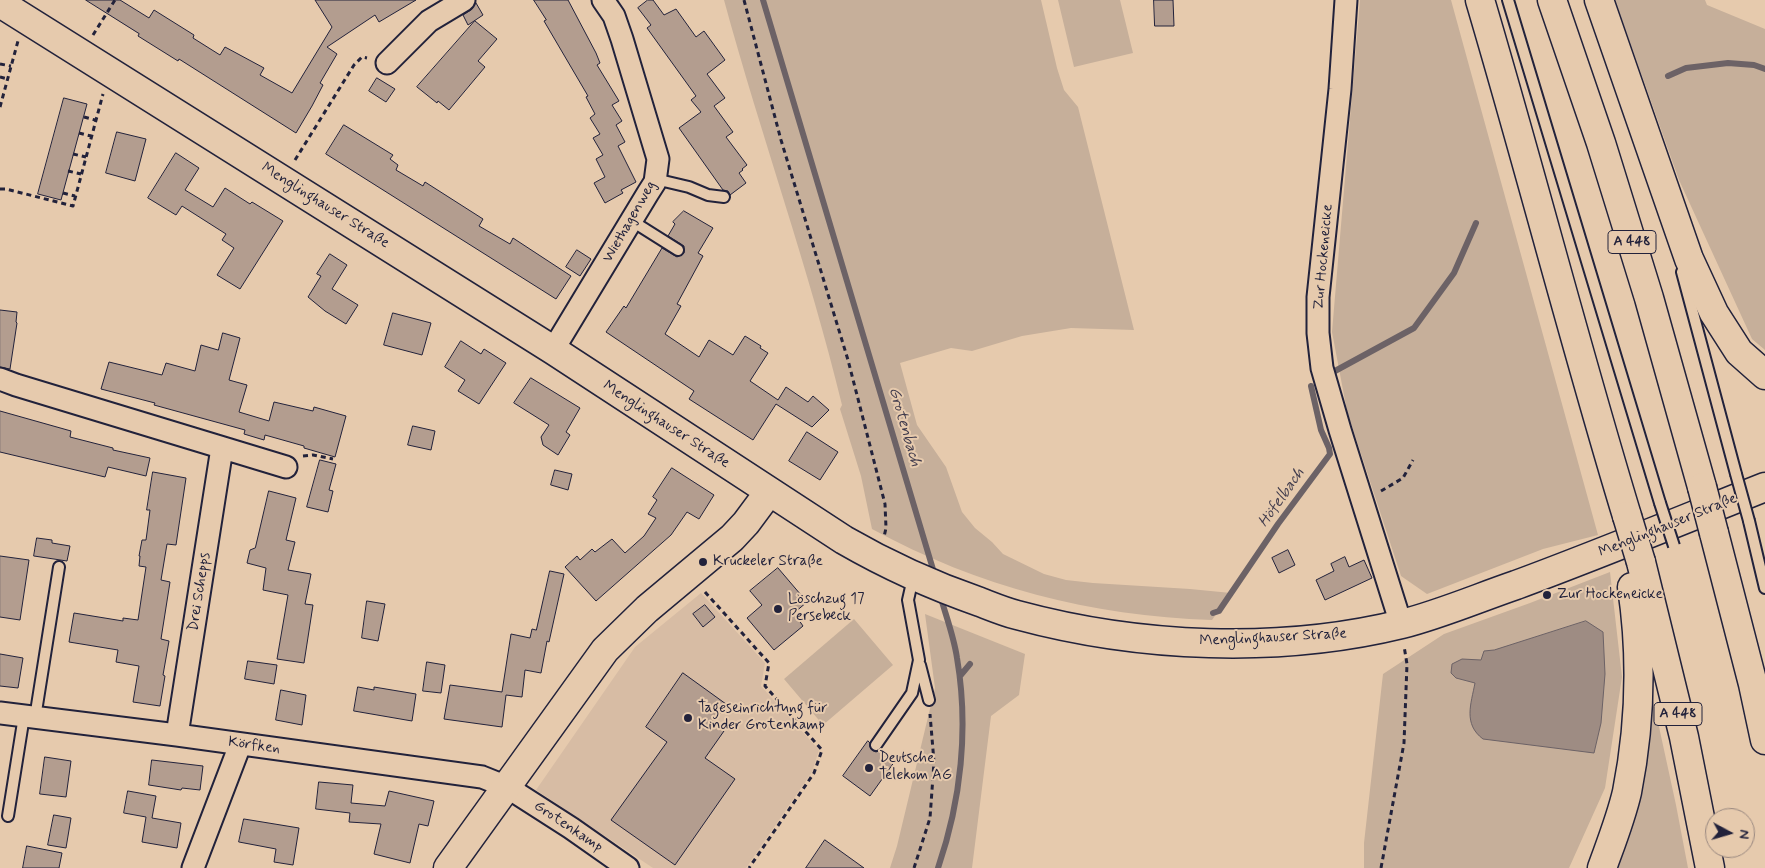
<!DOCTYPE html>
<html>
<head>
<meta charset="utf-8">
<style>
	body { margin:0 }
	#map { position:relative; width:1765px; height:868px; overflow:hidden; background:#e6caad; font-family:Mynerve,sans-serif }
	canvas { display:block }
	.north { position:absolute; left:1705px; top:808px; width:50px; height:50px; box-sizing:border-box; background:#e6caad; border:1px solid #98877f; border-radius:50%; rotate:96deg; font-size:14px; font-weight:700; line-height:20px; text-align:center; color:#22223b }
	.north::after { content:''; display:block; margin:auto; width:18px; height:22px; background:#22223b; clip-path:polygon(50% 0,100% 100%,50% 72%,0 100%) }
</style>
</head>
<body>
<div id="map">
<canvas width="1765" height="868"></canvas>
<div class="north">N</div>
</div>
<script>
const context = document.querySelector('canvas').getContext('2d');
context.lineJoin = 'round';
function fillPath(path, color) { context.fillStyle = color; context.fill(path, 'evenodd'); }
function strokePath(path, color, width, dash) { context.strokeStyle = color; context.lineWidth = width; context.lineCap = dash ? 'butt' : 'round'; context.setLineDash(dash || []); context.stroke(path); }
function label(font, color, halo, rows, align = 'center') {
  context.font = font + ' Mynerve,sans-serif'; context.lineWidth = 4; context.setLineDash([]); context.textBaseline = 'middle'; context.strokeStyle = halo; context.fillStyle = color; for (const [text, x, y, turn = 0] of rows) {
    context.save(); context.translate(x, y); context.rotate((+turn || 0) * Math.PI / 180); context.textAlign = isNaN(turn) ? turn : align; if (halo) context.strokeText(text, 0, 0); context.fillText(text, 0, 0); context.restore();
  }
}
const built = new Path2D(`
	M701 593 765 663 761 686 819 750 812 772 746 868H653L536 790 635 647Z`);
const green = new Path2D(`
	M724 0H1041L1057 68 1064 90 1078 107 1134 330 1071 328 1022 336 972 351 951 348 900 363 917 425 946 467 962 512 975 528 992 542 1003 554 1044 574 1066 580 1093 583 1190 589 1231 593 1212 620C1090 616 979 587 872 529L861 476 840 409 842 405C809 268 761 136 724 0Z
	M1058 0H1120L1133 53 1074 67Z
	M1360 0H1451L1598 535 1543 549 1427 594 1401 576 1347 411 1332 332Z
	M1615 0H1705L1707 5 1765 29V350L1752 339 1679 180Z
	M1610 572 1622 677 1605 788 1569 868H1364V843L1383 674 1444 634 1530 603Z
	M925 614 1025 654 1019 695 991 716 972 868H890L897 846 935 688Z
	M854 619 893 665 823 725 784 679Z
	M1646 667 1676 805 1688 868H1611Z`);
const water = new Path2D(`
	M1586 621 1603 632 1605 674 1601 723 1594 753 1483 739C1463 724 1471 704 1475 683L1456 678 1451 673 1452 664 1462 659 1481 660 1484 651 1494 650Z`);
const stream = new Path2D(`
	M763 0 935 576
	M1668 76 1686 68 1728 63 1754 65 1765 69
	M1335 371 1414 328 1454 273 1476 223
	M1213 613 1219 611 1223 605 1278 524 1330 454 1329 448 1321 430 1311 386
	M960 676 970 664
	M938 868C961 801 969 728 957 658 954 637 946 616 940 595`);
const building = new Path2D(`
	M86 0H120L149 18 154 10 194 35 193 38 220 55 225 47 264 68 260 75 292 93 332 27 315 0H416L379 22 375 15 327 47 337 54 320 83 323 85 312 106 296 133 179 59 178 61 138 36 139 34Z
	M534 0H568L596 53 600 63 597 65 619 101 612 105 622 121 616 125 625 142 618 146 636 182 621 190 623 193 605 203 594 183 605 177 596 159 603 155 593 138 600 134 590 118 595 114 586 97 588 96 544 21 546 20Z
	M648 0H653L664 15 676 9 696 37 704 31 725 60 707 74 725 98 714 106 733 132 726 137 747 165 742 169 743 170 739 173 746 183 730 195 728 191 723 190 679 128 701 112 691 100 696 96 647 28 651 25 638 8Z
	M1154 0H1173L1174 26H1155Z
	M476 3 483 15 468 25 463 15 471 10Z
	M475 21 497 39 478 61 485 67 449 110 438 101 437 103 417 87Z
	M377 78 395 89 386 102 369 91Z
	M64 98 87 104 61 200 38 194Z
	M344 125 393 155 390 159 398 165 396 170 423 186 425 182 483 219 479 226 510 244 513 238 571 276 556 299 326 154Z
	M117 132 146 139 135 181 106 173Z
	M176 153 199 168 185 190 213 207 225 188 250 204 252 202 283 221 240 289 217 275 234 248 222 240 226 234 182 206 176 215 148 198Z
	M684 211 713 228 698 253 703 256 677 304 681 306 665 334 699 357 709 340 733 355 745 336 761 346 760 348 768 353 750 381 778 400 786 387 808 402 813 396 829 410 812 427 776 404 753 440 689 399 694 391 606 332 624 306 626 308 662 248 677 257 684 253V246L668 236 675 224 673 222Z
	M577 250 591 259 580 276 566 267Z
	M330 254 347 265 332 289 358 305 346 324 325 311 308 297 321 276 317 274Z
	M0 310 17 312 16 322 17 323 10 369 0 367Z
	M393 313 431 323 422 355 384 345Z
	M223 333 240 338 229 380 247 385 239 412 269 421 274 402 313 411 314 407 346 416 335 457 304 448V446L265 435 264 440 244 434 245 430 154 405 155 403 101 389 109 362 162 375 166 363 195 371 201 345 218 350Z
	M461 341 481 354 484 349 506 363 479 404 458 391 465 380 445 367Z
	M531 378 580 408 566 432 570 435 558 455 543 445 541 437 549 425 514 403Z
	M0 411 71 431 70 437 113 448V450L150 458 146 476 108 467 105 477 0 452Z
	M413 426 435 431 431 450 408 445Z
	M807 432 838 452 820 480 789 461Z
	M320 460 336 464 329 490 333 491 328 512 307 507Z
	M672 468 714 495 699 519 687 512 671 535 596 601 565 567 577 556 580 560 592 549 595 552 612 539 625 553 644 536 656 518 648 514 657 500 653 497Z
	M555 470 572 474 568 490 551 485Z
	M153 472 186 478 176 545 167 544 161 580 170 582 161 639 169 641 163 675 165 676 160 706 133 702 139 666 116 662 118 650 69 642 74 613 123 621V618L138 620 146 567 139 566 140 556H139L142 540H146L150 510H147Z
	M269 491 296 498 286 540 295 542 288 570 311 574 305 604 313 605 304 663 277 659 288 595 263 590 266 568 247 563 250 550 255 548Z
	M37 538 52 540V543L70 546 67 561 34 556Z
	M1288 550 1295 565 1279 573 1272 558Z
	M0 556 29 560 20 620 0 617Z
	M1345 557 1349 567 1364 560 1372 578 1325 600 1316 580 1334 571 1331 564Z
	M778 568 807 602 794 613 803 626 774 650 747 618 762 605 750 591Z
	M550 571 564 574 549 642 547 641 541 673 525 670 522 697 506 695 502 727 444 719 450 685 502 692 511 634 530 638 532 629 536 630Z
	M367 601 385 604 378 641 362 638Z
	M705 605 715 617 703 627 693 614Z
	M0 654 23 658 18 688 0 686Z
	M248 661 277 665 274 684 245 679Z
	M427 662 445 665 441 693 423 691Z
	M683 673 726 704 713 724 724 731 705 758 735 779 675 865 611 820 667 742 646 727Z
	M358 687 374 690V687L416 694 412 721 354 711Z
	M281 690 306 695 302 725 276 720Z
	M868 741 870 743V747L872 750 876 752 880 750 895 761 870 796 843 776Z
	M45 757 71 761 66 797 40 794Z
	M152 760 203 766 200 790 182 788 181 790 149 785Z
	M319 782 353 785 351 803 385 806 389 791 434 801 428 826 419 824 410 863 374 854 381 824 349 822 350 813 316 809Z
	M128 791 156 796 152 818 181 823 177 848 142 842 146 817 124 813Z
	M54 815 71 818 66 848 48 845Z
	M244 819 299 828 293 865 274 862 276 849 239 842Z
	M825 840 864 868H806Z
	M27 846 62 853 59 868H23Z`);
const path = new Path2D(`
	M744 0 781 140 848 360 885 504 886 528 884 537
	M93 35 115 0
	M0 64 11 66
	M0 77 8 79
	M0 107 18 41
	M84 117 95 120
	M79 133 91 136
	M73 154 86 157
	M295 160 354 65 362 57 367 58
	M68 171 81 174
	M0 189H6L73 206 103 94
	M63 193 75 196
	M303 456 313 455 333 459
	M1381 491 1403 478 1413 460
	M705 592 769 663 765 686 822 750 814 773 749 868
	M914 868 930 818 934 762 930 714
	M1381 868 1404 743 1407 664 1404 646`);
const lane = new Path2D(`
	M1508 0 1660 503
	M655 179 689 187 708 195 724 197
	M632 221 678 250
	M1682 272 1736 474
	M1749 521 1765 588
	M920 665 929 700
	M35 718 59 567
	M876 745 912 693 919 660 908 600 913 578
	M8 816 24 716`);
const street = new Path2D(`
	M1346 0 1340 89 1318 297V333L1322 368 1340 430 1401 624
	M387 63 429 21 464 0
	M553 350 648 193 655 182 658 159 622 39 614 16 603 0
	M0 379 16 385 286 467
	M0 713 177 735 482 777 507 787 571 828 628 868
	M177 735 222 448
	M193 868 240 745`);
const secondary = new Path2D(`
	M0 3 553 350 844 540C889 566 931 585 980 602 993 607 1005 612 1017 615 1139 648 1279 654 1402 624 1441 614 1478 598 1516 585 1600 554 1682 520 1765 487
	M448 868 605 650 647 609 732 538 746 523 769 492`);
const highway = new Path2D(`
	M1480 0C1531 172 1575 345 1627 516
	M1552 0 1601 143 1649 298 1702 487
	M1599 0 1689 259 1714 313 1739 352 1765 375
	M1714 533 1753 684 1765 740
	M1641 562 1684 737 1710 868
	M1602 868C1611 843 1621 818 1627 792 1640 726 1642 654 1632 587`);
const laneBridge = new Path2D(`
	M1736 474 1749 521
	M1660 503 1674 546`);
const highwayBridge = new Path2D(`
	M1702 487 1714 533
	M1627 516 1641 562`);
const markers = [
	[703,562,5,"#22223b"],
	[1547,595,5,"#22223b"],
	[778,609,5,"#22223b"],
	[688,718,5,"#22223b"],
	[869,768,5,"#22223b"]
];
const shields = [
	[1632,242,48],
	[1678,714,48]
];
const shieldNames = [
	["A 448",1632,242],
	["A 448",1678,714]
];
const streetNames = [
	["Menglinghauser Straße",325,206,32],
	["Wiethagenweg",630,222,-60],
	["Zur Hockeneicke",1324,257,-85],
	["Menglinghauser Straße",666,425,33],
	["Menglinghauser Straße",1668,526,-22],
	["Drei Schepps",200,592,-81],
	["Menglinghauser Straße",1273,638,-3],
	["Körfken",254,746,8],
	["Grotenkamp",568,827,34]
];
const poiNames = [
	["Kruckeler Straße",713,562],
	["Zur Hockeneicke",1557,595],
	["Löschzug 17",788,600],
	["Persebeck",788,617],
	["Tageseinrichtung für",698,709],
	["Kinder Grotenkamp",698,726],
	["Deutsche",879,759],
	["Telekom AG",879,776]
];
const waterNames = [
	["Grotenbach",904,427,74],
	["Höfelbach",1282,498,-55]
];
fillPath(built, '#d7bca4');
fillPath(green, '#c6af9a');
fillPath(water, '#9e8c83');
strokePath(water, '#6c6266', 1);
strokePath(stream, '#6c6266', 6);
fillPath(building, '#b39d8f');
strokePath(building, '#22223b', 1);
strokePath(lane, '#22223b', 14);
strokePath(street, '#22223b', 25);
strokePath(secondary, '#22223b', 31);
strokePath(highway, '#22223b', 31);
strokePath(path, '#22223b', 3, [5, 4]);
strokePath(lane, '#e6caad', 10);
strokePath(street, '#e6caad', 21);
strokePath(secondary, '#e6caad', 28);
strokePath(highway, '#e6caad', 28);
strokePath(laneBridge, '#22223b', 14, []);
strokePath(highwayBridge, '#22223b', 31, []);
strokePath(laneBridge, '#e6caad', 10);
strokePath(highwayBridge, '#e6caad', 28);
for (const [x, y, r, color] of markers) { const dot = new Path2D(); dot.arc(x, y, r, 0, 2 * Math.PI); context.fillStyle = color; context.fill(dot); strokePath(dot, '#e6caad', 2); }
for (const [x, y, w] of shields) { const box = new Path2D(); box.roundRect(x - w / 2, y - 11.5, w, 23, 4); context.fillStyle = '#e6caad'; context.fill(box); strokePath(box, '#22223b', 1); }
label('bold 14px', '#22223b', null, shieldNames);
label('15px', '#22223b', '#e6caad', streetNames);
label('15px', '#22223b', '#e6caad', poiNames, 'left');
label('italic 16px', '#413c4d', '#e6caad', waterNames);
</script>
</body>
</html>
